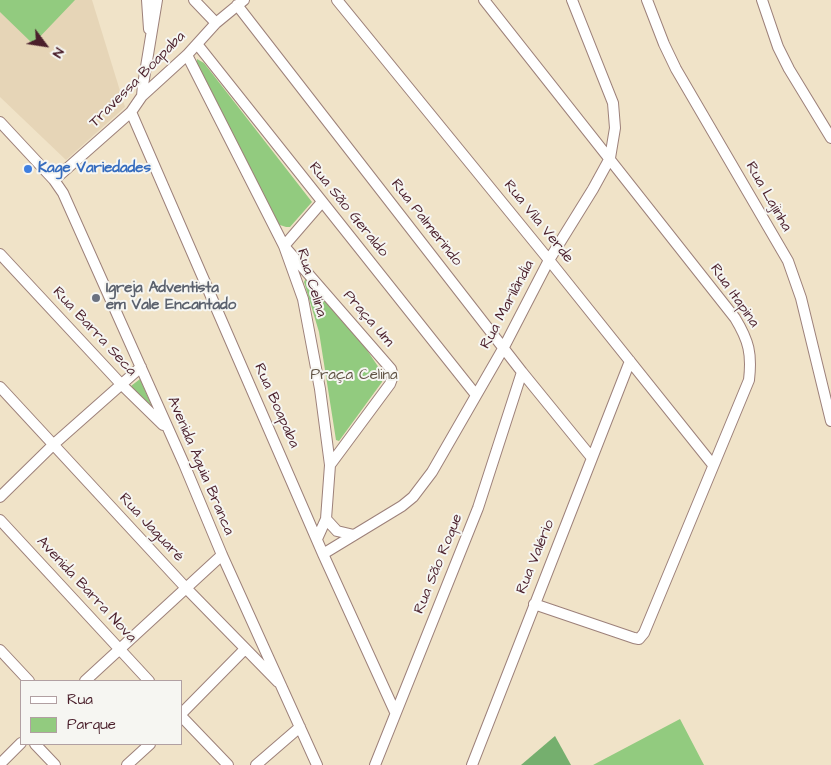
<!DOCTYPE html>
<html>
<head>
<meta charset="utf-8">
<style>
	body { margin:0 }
	#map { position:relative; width:831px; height:765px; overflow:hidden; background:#f0e3c8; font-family:"Architects Daughter",sans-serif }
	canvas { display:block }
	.legend { position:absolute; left:20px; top:680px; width:162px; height:65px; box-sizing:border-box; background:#f6f6f2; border:1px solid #b1a0a2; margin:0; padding:6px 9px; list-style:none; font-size:15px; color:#4a1f2b }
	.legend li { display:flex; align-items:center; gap:10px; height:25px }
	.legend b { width:25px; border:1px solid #b1a0a2 }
	.north { position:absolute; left:20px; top:20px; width:50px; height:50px; -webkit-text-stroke:4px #f6f6f2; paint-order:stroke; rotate:121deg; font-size:14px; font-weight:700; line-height:20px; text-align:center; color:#4a1f2b }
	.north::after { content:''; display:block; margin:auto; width:18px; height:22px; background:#4a1f2b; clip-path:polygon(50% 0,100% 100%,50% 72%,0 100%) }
</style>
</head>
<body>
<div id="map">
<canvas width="831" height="765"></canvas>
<ul class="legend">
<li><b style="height:6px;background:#fff"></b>Rua</li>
<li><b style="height:14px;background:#92cb7f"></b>Parque</li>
</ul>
<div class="north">N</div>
</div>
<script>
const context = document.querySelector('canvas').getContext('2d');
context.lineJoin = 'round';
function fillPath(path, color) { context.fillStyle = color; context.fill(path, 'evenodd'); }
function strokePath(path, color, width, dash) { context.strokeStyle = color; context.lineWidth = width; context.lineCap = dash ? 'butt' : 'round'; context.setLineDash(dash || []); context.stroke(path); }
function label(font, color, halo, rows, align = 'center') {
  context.font = font + ' "Architects Daughter",sans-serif'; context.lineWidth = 4; context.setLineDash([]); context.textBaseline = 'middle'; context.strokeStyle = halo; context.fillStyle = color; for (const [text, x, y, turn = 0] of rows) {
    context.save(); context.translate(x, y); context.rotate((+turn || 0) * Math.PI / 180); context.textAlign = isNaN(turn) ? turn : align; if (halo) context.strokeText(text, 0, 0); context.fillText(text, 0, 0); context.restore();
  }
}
const built = new Path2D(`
	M0 0H92L125 107 66 160 0 97Z`);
const green = new Path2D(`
	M0 0H75L33 44 0 12Z
	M197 59 204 63 312 202 290 227H286L277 224 196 65Z
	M306 278 361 341 383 374 382 382 339 441 336 440 319 332 304 282Z
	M140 379 154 411 131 386Z
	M680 719 704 765H593Z`);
const forest = new Path2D(`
	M555 736 571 765H521Z`);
const minor = new Path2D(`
	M147 0 149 29
	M194 0 216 23
	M337 0 549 260 713 465
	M484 0 735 318C749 341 752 354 749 380L644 633 639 639 634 638 534 604
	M647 0 664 44 676 69 788 261 801 298 831 421
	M762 0 778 47 789 69 831 138
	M237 5 522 372 592 458
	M197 44 476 395
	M187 55 284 246 303 299 320 389 330 465 326 519 317 539
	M142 96 143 85 157 0
	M131 112 323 554 395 712
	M0 122 54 180 63 193 184 464 222 555 317 765
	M54 180 131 112 142 96 187 55 216 23 244 0
	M322 202 284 246 391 369 393 376 390 384 330 465
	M0 254 121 384 163 425
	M0 387 186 588 278 682
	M0 497 54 444 141 367
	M326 519 337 531 354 535
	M0 520 149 681
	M323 554 402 506 413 497 432 472 504 347 549 260 593 189 610 158 615 128 613 103 572 0
	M0 650 29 681
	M85 681 222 555
	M181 714 245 649
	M181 716 228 765
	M35 744 55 765
	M0 764 21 743
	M127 765 150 744
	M256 765 300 727
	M375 765 478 508 522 372
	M472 765 630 361`);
const markers = [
	[28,169,5,"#3f7fe0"],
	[96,298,5,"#6b7280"]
];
const streetNames = [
	["Travessa Boapaba",138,80,-45],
	["Rua Lajinha",768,197,60],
	["Rua São Geraldo",348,210,51],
	["Rua Vila Verde",538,222,51],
	["Rua Palmerindo",426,223,52],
	["Rua Celina",311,283,73],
	["Rua Itapina",734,296,55],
	["Rua Marilândia",508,305,-62],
	["Praça Um",368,319,49],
	["Rua Barra Seca",94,332,47],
	["Rua Boapaba",276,406,66],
	["Avenida Águia Branca",200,466,67],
	["Rua Jaguaré",151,528,47],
	["Rua Valério",536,557,-68],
	["Rua São Roque",439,564,-68],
	["Avenida Barra Nova",86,590,47]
];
const shopNames = [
	["Kage Variedades",38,169]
];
const worshipNames = [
	["Igreja Adventista",106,289],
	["em Vale Encantado",106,306]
];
const parkNames = [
	["Praça Celina",354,376]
];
fillPath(built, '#e6d5b7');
fillPath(green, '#92cb7f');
fillPath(forest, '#75af6e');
strokePath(minor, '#9d817a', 12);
strokePath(minor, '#fff', 10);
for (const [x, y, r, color] of markers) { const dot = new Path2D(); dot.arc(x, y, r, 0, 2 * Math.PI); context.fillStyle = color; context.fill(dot); strokePath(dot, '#f6f6f2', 2); }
label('15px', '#4a1f2b', '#f6f6f2', streetNames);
label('bold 15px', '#366cbe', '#f6f6f2', shopNames, 'left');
label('bold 15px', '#5b616d', '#f6f6f2', worshipNames, 'left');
label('15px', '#605344', '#f6f6f2', parkNames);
</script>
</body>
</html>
